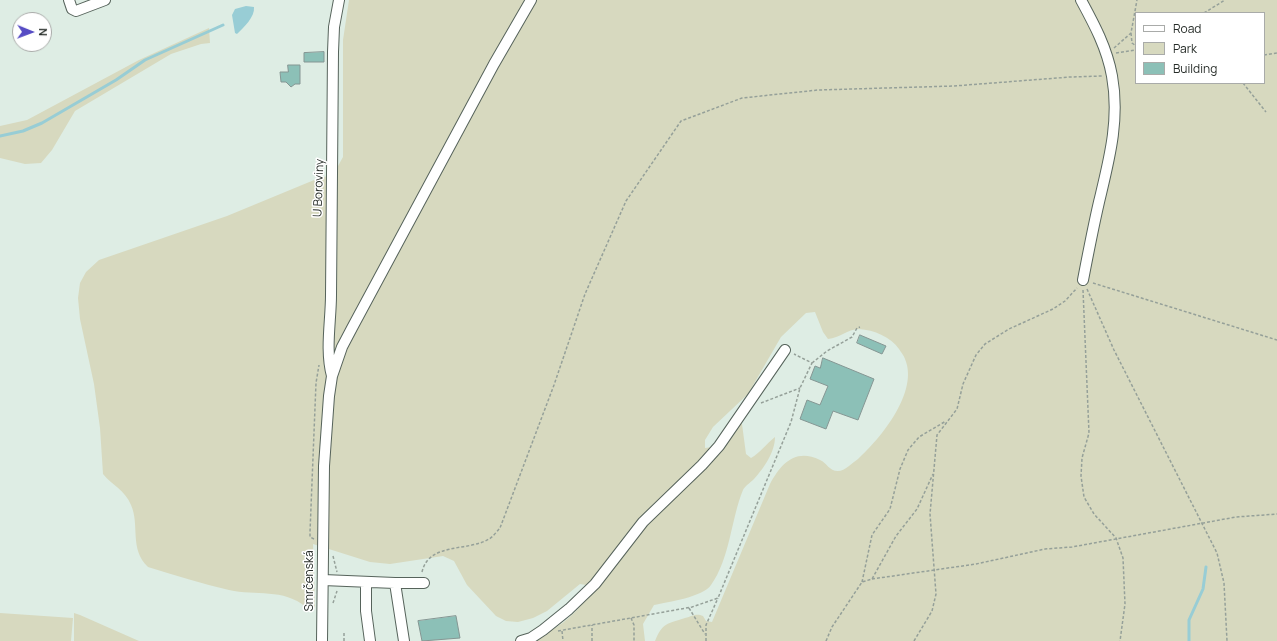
<!DOCTYPE html>
<html>
<head>
<meta charset="utf-8">
<style>
	body { margin:0 }
	#map { position:relative; width:1277px; height:641px; overflow:hidden; background:#deede4; font-family:Manrope,sans-serif }
	canvas { display:block }
	.legend { position:absolute; left:1135px; top:12px; width:130px; height:72px; box-sizing:border-box; background:#fff; border:1px solid #a9aba9; margin:0; padding:5px 7px; list-style:none; font-size:12px; color:#272d29 }
	.legend li { display:flex; align-items:center; gap:8px; height:20px }
	.legend b { width:20px; border:1px solid #a9aba9 }
	.north { position:absolute; left:12px; top:12px; width:40px; height:40px; box-sizing:border-box; background:#fff; border:1px solid #a9aba9; border-radius:50%; rotate:91deg; font-size:11px; font-weight:700; line-height:16px; text-align:center; color:#272d29 }
	.north::after { content:''; display:block; margin:auto; width:14px; height:18px; background:#564cc4; clip-path:polygon(50% 0,100% 100%,50% 72%,0 100%) }
</style>
</head>
<body>
<div id="map">
<canvas width="1277" height="641"></canvas>
<ul class="legend">
<li><b style="height:5px;background:#fff"></b>Road</li>
<li><b style="height:11px;background:#d7d9bf"></b>Park</li>
<li><b style="height:11px;background:#8cc0b7"></b>Building</li>
</ul>
<div class="north">N</div>
</div>
<script>
const context = document.querySelector('canvas').getContext('2d');
context.lineJoin = 'round';
function fillPath(path, color) { context.fillStyle = color; context.fill(path, 'evenodd'); }
function strokePath(path, color, width, dash) { context.strokeStyle = color; context.lineWidth = width; context.lineCap = dash ? 'butt' : 'round'; context.setLineDash(dash || []); context.stroke(path); }
function label(font, color, halo, rows, align = 'center') {
  context.font = font + ' Manrope,sans-serif'; context.lineWidth = 3; context.setLineDash([]); context.textBaseline = 'middle'; context.strokeStyle = halo; context.fillStyle = color; for (const [text, x, y, turn = 0] of rows) {
    context.save(); context.translate(x, y); context.rotate((+turn || 0) * Math.PI / 180); context.textAlign = isNaN(turn) ? turn : align; if (halo) context.strokeText(text, 0, 0); context.fillText(text, 0, 0); context.restore();
  }
}
const green = new Path2D(`
	M349 0H1277V641H655C663 622 667 624 685 618 693 616 696 613 703 616L706 621 712 622 770 484C781 464 795 448 820 460 827 463 829 471 838 471 845 471 852 463 858 459 881 438 919 392 905 359 904 356 901 352 899 349 891 337 874 330 859 329 847 329 840 338 828 339L823 332 815 312 806 313 781 337 748 394 713 427 705 440V448L712 447 727 425 736 419 742 424 746 454 751 458C760 453 766 444 775 437 775 452 764 468 754 479 750 483 745 486 743 490 731 519 730 559 711 585 703 597 668 602 654 605L643 624 645 641H530C554 631 575 617 589 594L586 585 580 584 547 611 533 618 518 622 506 621 496 616 467 585 454 561 443 556 390 564 370 562 313 544 315 608 306 599V607C283 588 256 596 229 590 202 584 175 575 148 567 129 549 140 525 131 505 125 490 112 485 103 474L100 428 94 384 80 319 78 298 80 283 86 272 99 260 227 216 319 178 333 175 343 157V40ZM1136 13H1264V83H1136Z
	M209 28 210 43 201 44 171 54 75 111 52 150 41 163 25 164 0 158V126L27 120 139 60Z
	M0 613 73 618 71 641H0Z
	M74 613 80 615 139 641H74Z`);
const water = new Path2D(`
	M246 6 254 7C255 17 244 27 237 34L235 33 232 15 235 9Z`);
const stream = new Path2D(`
	M0 136 23 131 42 123 116 80 145 60 223 25
	M1189 641V620L1203 589 1206 567`);
const building = new Path2D(`
	M324 52V62H304V53Z
	M288 65H300V84H295L291 87 286 82H281L280 72H288Z
	M860 335 886 346 882 354 857 343Z
	M823 358 874 379 858 420 833 411 826 429 800 419 807 400 820 405 828 386 810 379 815 366 820 368Z
	M456 616 460 638 422 641 418 621Z`);
const path = new Path2D(`
	M1204 13 1225 0
	M1131 33 1132 43 1136 46
	M1114 48 1131 33 1137 0
	M1116 53 1136 50
	M1264 55 1277 53
	M1243 83 1266 112
	M1093 283 1277 340
	M1087 289 1114 350 1217 553 1224 583 1227 641
	M1083 290 1089 433 1082 458 1081 476 1084 497 1094 514 1116 538 1123 558 1125 604 1120 641
	M812 363 827 351 852 337 857 328 860 327
	M761 403 800 388
	M314 539 310 537V532L316 383 319 365
	M333 556 337 572
	M422 572C429 542 467 552 489 539 493 537 497 531 500 528L554 385 585 294 626 201 681 121 742 98 818 90 954 86 1070 77 1102 76
	M872 579 976 564 1045 549 1072 547 1236 517 1277 514
	M862 582 872 535 890 509 900 469 908 450 919 437 946 421
	M333 603 337 591
	M689 608 705 634
	M631 618 634 625V641
	M558 631 692 607 718 598 791 422 800 388 812 363 794 354
	M562 631 563 641
	M344 641V632
	M592 641V625
	M706 641V625L718 598
	M826 641 832 627 862 582 872 579 896 536 917 509 933 474
	M914 641 932 611 936 594 930 514 937 435 957 409 963 384 976 355 985 344 1009 329 1053 309 1065 301 1077 288`);
const minor = new Path2D(`
	M69 0 72 9 76 11 105 0
	M1081 0C1094 24 1107 48 1112 76 1120 120 1109 160 1099 202 1093 228 1088 254 1083 280
	M332 376C325 350 331 321 331 295 331 214 333 133 333 52L334 27 339 0
	M323 580 395 583 404 641
	M366 583V611L370 641
	M395 583H424
	M322 641 324 466 329 396 332 376 342 347 352 328 494 64 531 0
	M521 641 531 638 543 630 569 609 595 584 643 522 702 465 719 446 785 350`);
const streetNames = [
	["U Boroviny",319,188,-88],
	["Smrčenská",310,581,-90]
];
fillPath(green, '#d7d9bf');
fillPath(water, '#98cdd5');
strokePath(stream, '#98cdd5', 3);
fillPath(building, '#8cc0b7');
strokePath(building, '#859693', 1);
strokePath(minor, '#56635b', 12);
strokePath(path, '#95a099', 1.5, [3, 2]);
strokePath(minor, '#fff', 10);
label('12px', '#272d29', '#fff', streetNames);
</script>
</body>
</html>
